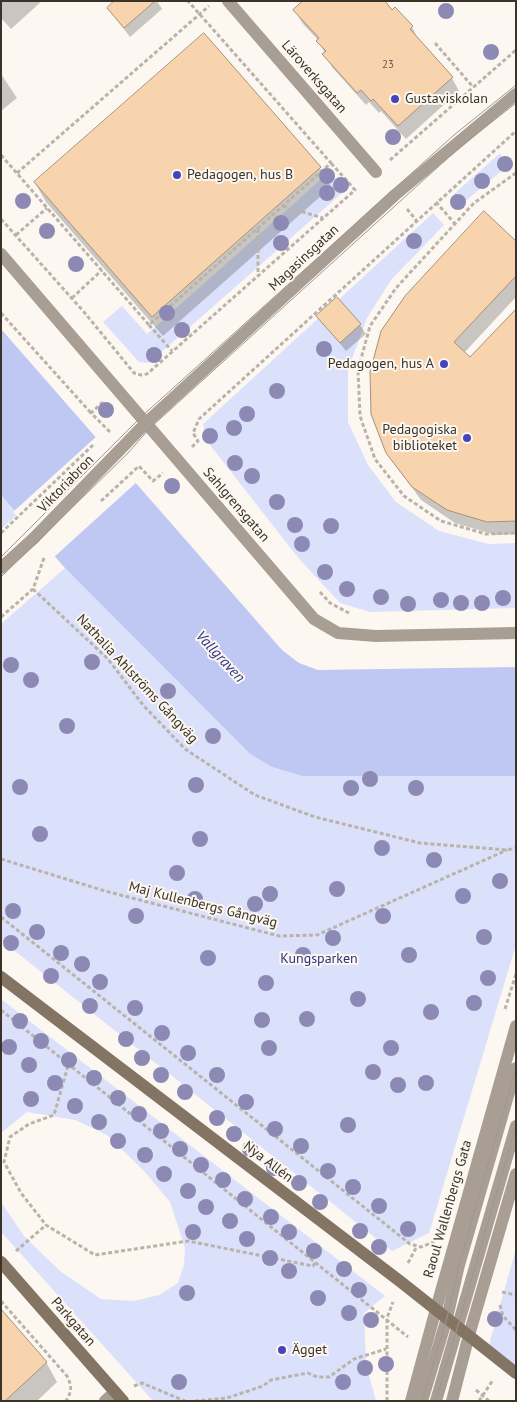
<!DOCTYPE html>
<html>
<head>
<meta charset="utf-8">
<style>
	body { margin:0 }
	#map { position:relative; width:517px; height:1402px; overflow:hidden; background:#fcf7f1; font-family:"PT Sans",sans-serif }
	canvas { display:block }
	.frame { position:absolute; inset:0; border:2px solid #3c3328; pointer-events:none }
</style>
</head>
<body>
<div id="map">
<canvas width="517" height="1402"></canvas>
<div class="frame"></div>
</div>
<script>
const context = document.querySelector('canvas').getContext('2d');
context.lineJoin = 'round';
function fillPath(path, color) { context.fillStyle = color; context.fill(path, 'evenodd'); }
function strokePath(path, color, width, dash) { context.strokeStyle = color; context.lineWidth = width; context.lineCap = dash ? 'butt' : 'round'; context.setLineDash(dash || []); context.stroke(path); }
function label(font, color, halo, rows, align = 'center') {
  context.font = font + ' "PT Sans",sans-serif'; context.lineWidth = 4; context.setLineDash([]); context.textBaseline = 'middle'; context.strokeStyle = halo; context.fillStyle = color; for (const [text, x, y, turn = 0] of rows) {
    context.save(); context.translate(x, y); context.rotate((+turn || 0) * Math.PI / 180); context.textAlign = isNaN(turn) ? turn : align; if (halo) context.strokeText(text, 0, 0); context.fillText(text, 0, 0); context.restore();
  }
}
const green = new Path2D(`
	M500 153 506 167 462 204 453 195Z
	M326 175 342 193 149 363 139 362 103 322 122 306 147 334Z
	M433 213 444 225 391 280 367 318 348 370V422L368 465 396 502 439 531 489 544 516 543V608L370 612 340 603 300 560 206 440 203 424Z
	M1 495 18 514 1 529Z
	M65 568 250 754 272 767 302 776H516V945L429 1233 392 1251 1 940V624Z
	M1 999 385 1296 364 1313 366 1364 376 1401H153L1 1232V1202L24 1236 60 1271 101 1299 134 1301 159 1295 178 1283 184 1265 185 1248 170 1202 144 1171 107 1135 75 1120 27 1112 1 1133Z
	M516 1249V1369L488 1348Z`);
const water = new Path2D(`
	M1 329 282 650 299 663 318 670 516 667V776H302L272 767 250 754 65 568 1 495Z`);
const pier = new Path2D(`
	M98 435 138 481 53 558 13 512Z`);
const shadow = new Path2D(`
	M1 1H42L11 29 1 18Z
	M111 1H157L162 9 130 37 108 8 113 4Z
	M295 11 392 12 412 27 419 41 452 78 459 91 406 139 381 111 379 113 369 102 366 105 332 67 318 40 303 24Z
	M204 35 320 168 331 187 163 336 46 202 35 183Z
	M1 74 17 98 1 111Z
	M516 243V297L464 353 470 359 516 310V534L496 535 455 523 421 500 387 453 372 413Z
	M318 316 360 325 366 334 346 351Z
	M46 1362 57 1382 37 1401H1Z`);
const building = new Path2D(`
	M114 1H155L124 28 107 8Z
	M303 1H385L392 10 395 7 413 26 410 29 453 77 398 126 373 99 371 101 361 90 357 93 322 54 326 51 316 41 319 38 293 10Z
	M204 33 321 167 152 317 34 182Z
	M484 211 516 241V276L454 342 470 357 516 309V521L487 522 447 510 412 487 386 453 371 414 370 372 381 331 405 296Z
	M337 297 361 324 340 343 316 316Z
	M1 1309 47 1362 5 1401H1Z`);
const path = new Path2D(`
	M435 43 473 87
	M1 155 149 325 331 163 188 1
	M390 160 516 50
	M17 173 209 6
	M516 173 474 203 396 288 370 326 358 370 360 416 375 459 404 496 441 521 486 534 516 533
	M436 202 455 224
	M283 206 323 218
	M407 209 416 220
	M1 219 84 312 134 373 141 375 147 374 355 190 331 163
	M258 229V275
	M16 235 47 208
	M72 298 102 270
	M1 313 91 413
	M149 325 172 351
	M103 402 91 413 109 431 107 433
	M192 447 198 441 193 433 199 419 516 131
	M101 501 139 466 153 481 163 473
	M1 533 93 445
	M33 589 108 659 143 705 185 749 255 795 315 817 420 843 507 850 516 848
	M320 592 330 603 349 613
	M1 617 33 589 44 558
	M1 859 105 891 279 936 317 935 507 850
	M1 917 410 1244 421 1247 434 1242
	M505 1009 516 974
	M1 1010 408 1337
	M68 1066 54 1115 29 1124 10 1137 4 1162 21 1193 46 1225 95 1255 188 1241 313 1266 315 1263
	M16 1251 46 1225
	M408 1263 417 1246
	M502 1292 516 1295
	M1 1301 67 1376C72 1386 72 1391 66 1401
	M500 1305 503 1316 516 1330
	M134 1386 142 1383 185 1401
	M476 1390 489 1401
	M195 1401 227 1398 263 1386 271 1380 308 1373 317 1377H329L354 1359 386 1349
	M387 1401V1318L393 1302
	M479 1401 493 1380`);
const service = new Path2D(`
	M422 1401 447 1318 459 1265 516 1068
	M436 1401 516 1126`);
const minor = new Path2D(`
	M228 1 376 172
	M1 254 314 619 338 633 376 636 516 633
	M34 538 146 423 395 195 516 94
	M436 1309 516 1026
	M469 1335 516 1174
	M105 1401 115 1392`);
const tertiary = new Path2D(`
	M1 568 34 538
	M411 1401 436 1309
	M452 1401 469 1335`);
const secondary = new Path2D(`
	M1 977 401 1282 516 1373
	M1 1262 123 1401`);
const tram = new Path2D(`
	M1 557 141 417 454 135 516 85
	M1 577 128 453 150 428 460 147 516 103
	M422 1401 447 1318 459 1265 516 1068
	M436 1401 516 1126`);
const trees = [
	[446,11],
	[491,52],
	[393,137],
	[505,164],
	[327,176],
	[482,181],
	[341,185],
	[327,193],
	[23,201],
	[458,202],
	[281,223],
	[47,231],
	[414,241],
	[281,243],
	[76,264],
	[167,313],
	[182,330],
	[324,349],
	[154,355],
	[277,391],
	[106,410],
	[247,414],
	[234,428],
	[210,436],
	[235,463],
	[252,476],
	[172,486],
	[277,502],
	[295,525],
	[331,526],
	[302,544],
	[325,572],
	[347,589],
	[381,597],
	[503,598],
	[441,600],
	[461,603],
	[482,603],
	[408,604],
	[92,662],
	[11,665],
	[31,680],
	[168,691],
	[67,726],
	[213,736],
	[370,779],
	[196,785],
	[20,787],
	[351,788],
	[416,788],
	[40,834],
	[200,839],
	[382,848],
	[434,860],
	[177,873],
	[500,881],
	[337,889],
	[270,894],
	[463,896],
	[195,899],
	[255,904],
	[13,911],
	[136,916],
	[383,916],
	[37,932],
	[484,937],
	[333,938],
	[11,943],
	[61,953],
	[303,955],
	[409,955],
	[208,958],
	[82,964],
	[51,976],
	[488,978],
	[100,982],
	[266,983],
	[358,999],
	[474,1003],
	[90,1006],
	[135,1008],
	[431,1012],
	[307,1019],
	[262,1020],
	[20,1021],
	[162,1033],
	[126,1039],
	[41,1041],
	[9,1047],
	[269,1048],
	[391,1048],
	[188,1053],
	[142,1058],
	[69,1060],
	[29,1065],
	[373,1072],
	[161,1075],
	[217,1075],
	[94,1078],
	[55,1083],
	[426,1083],
	[398,1085],
	[185,1092],
	[118,1098],
	[31,1099],
	[246,1102],
	[75,1106],
	[139,1114],
	[217,1118],
	[99,1122],
	[348,1125],
	[275,1129],
	[161,1131],
	[234,1134],
	[118,1141],
	[301,1146],
	[180,1149],
	[250,1149],
	[145,1155],
	[201,1165],
	[274,1168],
	[328,1171],
	[164,1174],
	[223,1180],
	[299,1183],
	[353,1187],
	[188,1191],
	[245,1199],
	[320,1202],
	[379,1206],
	[206,1207],
	[271,1217],
	[230,1221],
	[408,1229],
	[360,1231],
	[193,1232],
	[289,1232],
	[247,1239],
	[379,1247],
	[314,1251],
	[270,1258],
	[344,1269],
	[289,1271],
	[359,1290],
	[187,1293],
	[318,1298],
	[349,1313],
	[495,1319],
	[371,1320],
	[386,1364],
	[365,1368],
	[179,1382],
	[343,1382]
];
const markers = [
	[395,99,5,"#4544ba"],
	[177,175,5,"#4544ba"],
	[444,364,5,"#4544ba"],
	[467,438,5,"#4544ba"],
	[282,1350,5,"#4544ba"]
];
const numberNames = [
	["23",388,65]
];
const streetNames = [
	["Läroverksgatan",314,77,49],
	["Magasinsgatan",304,258,-43],
	["Viktoriabron",66,484,-46],
	["Sahlgrensgatan",236,505,49],
	["Nathalia Ahlströms Gångväg",137,679,47],
	["Maj Kullenbergs Gångväg",203,905,14],
	["Nya Allén",268,1162,37],
	["Raoul Wallenbergs Gata",448,1209,-74],
	["Parkgatan",73,1322,49]
];
const poiNames = [
	["Gustaviskolan",405,99],
	["Pedagogen, hus B",187,175],
	["Pedagogen, hus A",434,364,"right"],
	["Pedagogiska",457,430,"right"],
	["biblioteket",457,446,"right"],
	["Ägget",292,1350]
];
const parkNames = [
	["Kungsparken",319,959]
];
const waterNames = [
	["Vallgraven",220,657,47]
];
fillPath(green, '#dce1fb');
fillPath(water, '#bfc7f3');
fillPath(pier, '#fcf7f1');
fillPath(shadow, '#0003');
fillPath(building, '#f7d4ae');
strokePath(building, '#a79077', 1);
strokePath(path, '#b9b3ab', 3, [4, 2.5]);
strokePath(service, '#a99e93', 12);
strokePath(minor, '#a99e93', 12);
strokePath(tertiary, '#a99e93', 12);
strokePath(secondary, '#837464', 12);
strokePath(tram, '#9e978f', 1);
context.fillStyle = '#8c8ab4';
for (const [x, y] of trees) { context.beginPath(); context.arc(x, y, 8, 0, 2 * Math.PI); context.fill(); }
for (const [x, y, r, color] of markers) { const dot = new Path2D(); dot.arc(x, y, r, 0, 2 * Math.PI); context.fillStyle = color; context.fill(dot); strokePath(dot, '#fcf7f1', 2); }
label('11px', '#6b5b4a', null, numberNames);
label('14px', '#3c3328', '#fcf7f1', streetNames);
label('14px', '#3c3328', '#fcf7f1', poiNames, 'left');
label('14px', '#303183', '#fcf7f1', parkNames);
label('italic 15px', '#323386', '#fcf7f1', waterNames);
</script>
</body>
</html>
